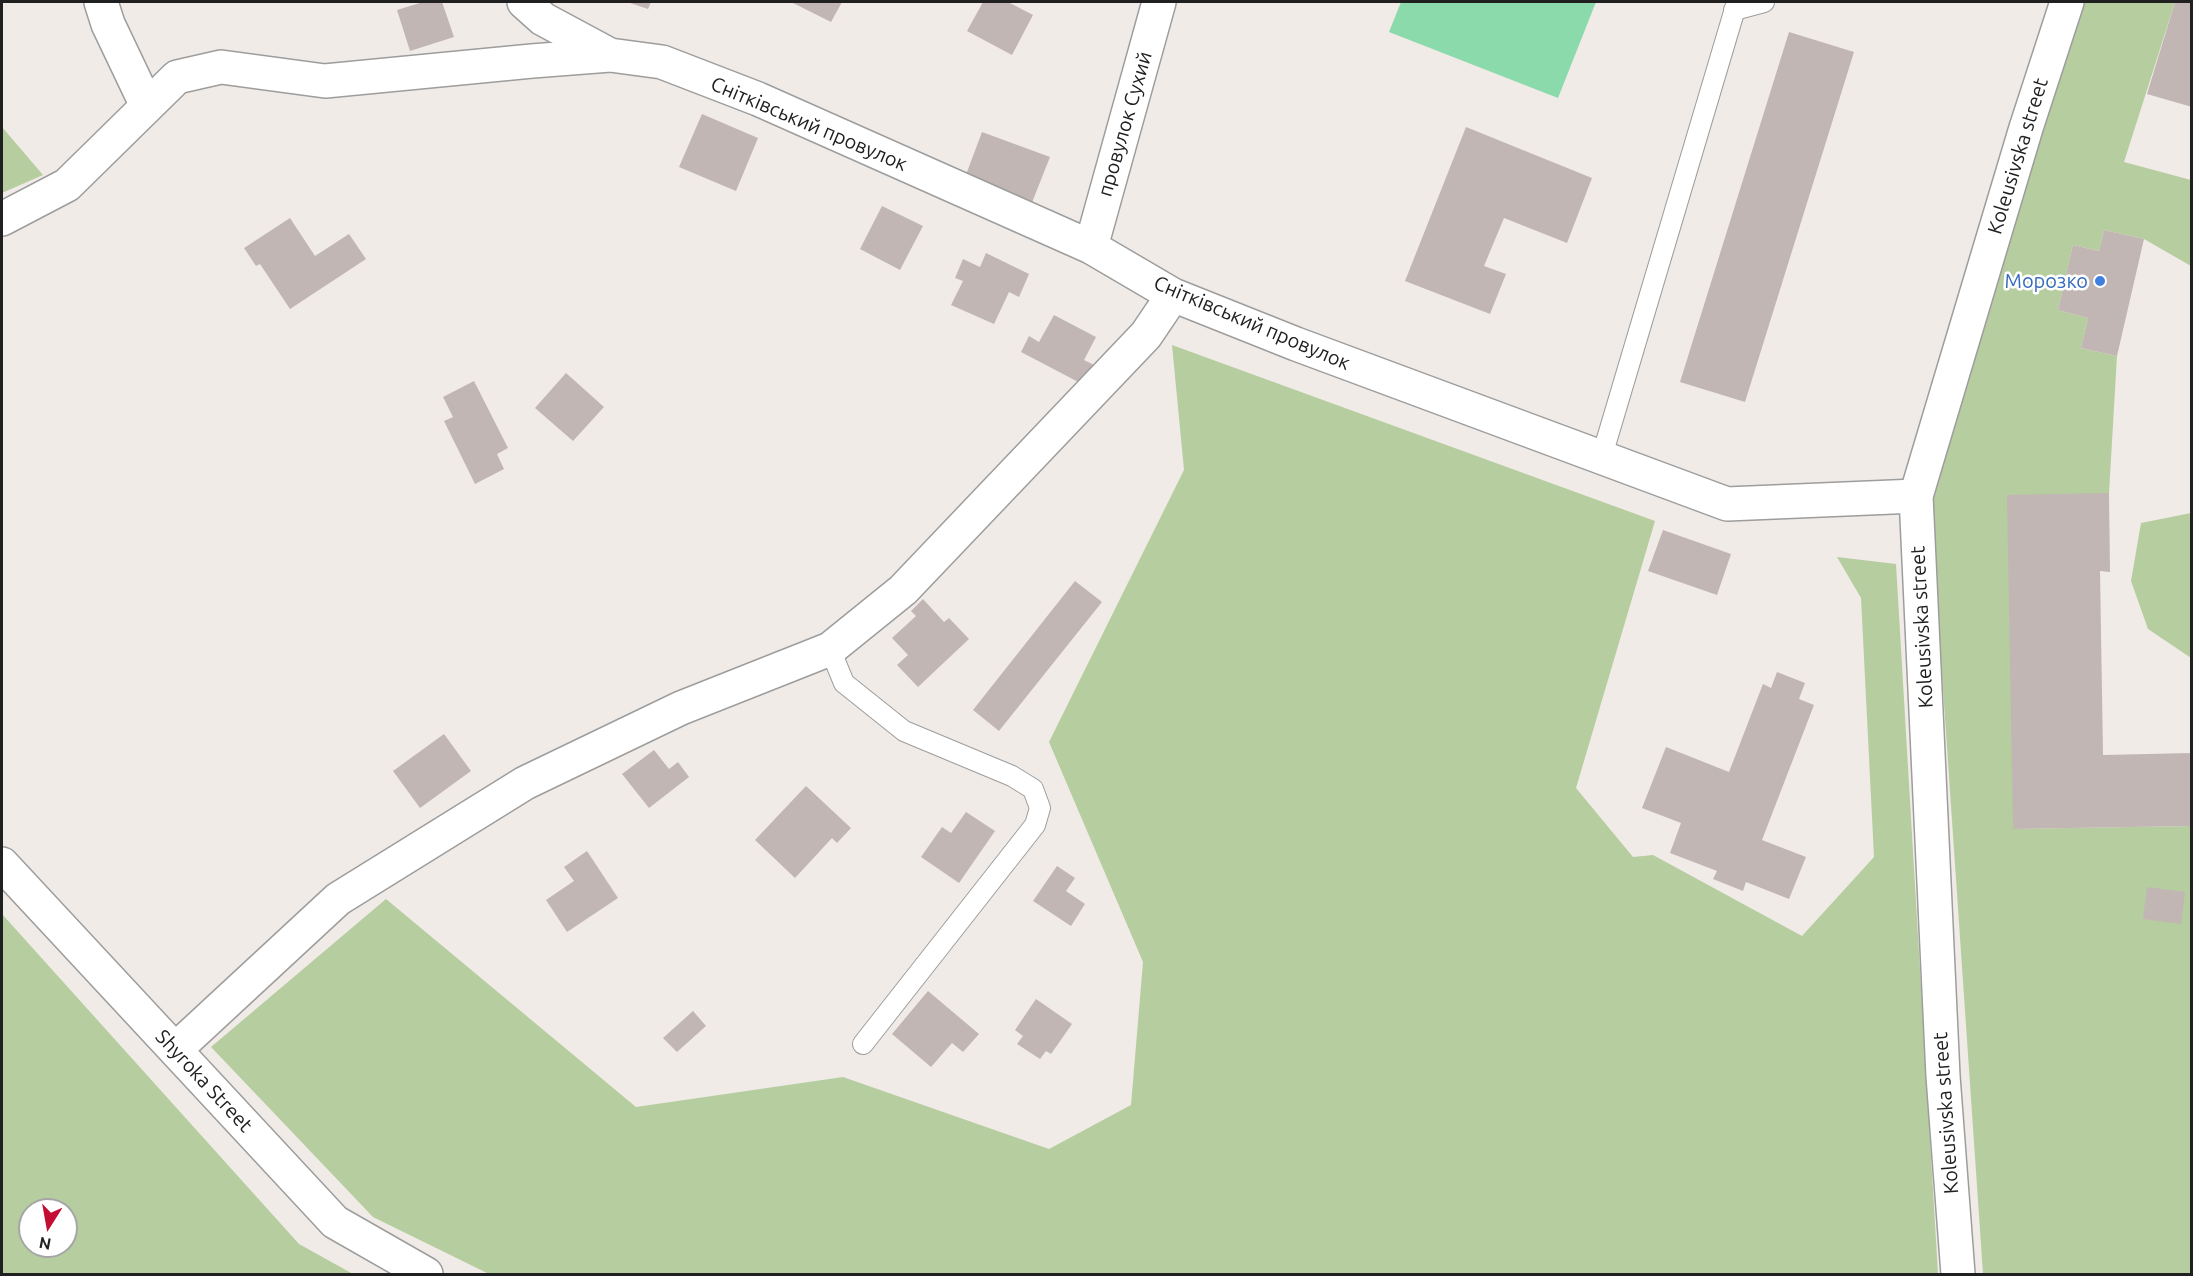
<!DOCTYPE html>
<html>
<head>
<meta charset="utf-8">
<style>
	body { margin:0 }
	#map { position:relative; width:2193px; height:1276px; overflow:hidden; background:#f0ebe7; font-family:Ubuntu,sans-serif }
	canvas { display:block }
	.frame { position:absolute; inset:0; border:3px solid #202020; pointer-events:none }
	.north { position:absolute; left:18px; top:1198px; width:60px; height:60px; box-sizing:border-box; background:#fff; border:2px solid #a6a6a6; border-radius:50%; rotate:191deg; font-size:16px; font-weight:700; line-height:24px; text-align:center; color:#202020 }
	.north::after { content:''; display:block; margin:auto; width:21px; height:27px; background:#c40d32; clip-path:polygon(50% 0,100% 100%,50% 72%,0 100%) }
</style>
</head>
<body>
<div id="map">
<canvas width="2193" height="1276"></canvas>
<div class="frame"></div>
<div class="north">N</div>
</div>
<script>
const context = document.querySelector('canvas').getContext('2d');
context.lineJoin = 'round';
function fillPath(path, color) { context.fillStyle = color; context.fill(path, 'evenodd'); }
function strokePath(path, color, width, dash) { context.strokeStyle = color; context.lineWidth = width; context.lineCap = dash ? 'butt' : 'round'; context.setLineDash(dash || []); context.stroke(path); }
function label(font, color, halo, rows, align = 'center') {
  context.font = font + ' Ubuntu,sans-serif'; context.lineWidth = 5; context.setLineDash([]); context.textBaseline = 'middle'; context.strokeStyle = halo; context.fillStyle = color; for (const [text, x, y, turn = 0] of rows) {
    context.save(); context.translate(x, y); context.rotate((+turn || 0) * Math.PI / 180); context.textAlign = isNaN(turn) ? turn : align; if (halo) context.strokeText(text, 0, 0); context.fillText(text, 0, 0); context.restore();
  }
}
const forest = new Path2D(`
	M2080 2H2175L2124 162 2191 180V266L2144 239 2104 230 2099 251 2073 245 2058 310 2088 318 2081 348 2117 356 2109 493 2013 829 2191 826V1274H1983L1932 528 1927 489Z
	M2 127 43 175 2 193Z
	M1172 345 1655 521 1576 788 1633 857 1653 855 1802 936 1874 857 1861 598 1837 557 1896 564 1938 1274H489L373 1217 211 1047 386 899 636 1107 843 1077 1049 1149 1131 1105 1143 962 1049 742 1184 470Z
	M2191 513H2192L2191 658 2148 629 2131 581 2141 523Z
	M2 914 299 1244 353 1274H2ZM30 1210H66V1246H30Z`);
const pitch = new Path2D(`
	M1401 2H1596L1558 98 1389 32Z`);
const building = new Path2D(`
	M423 2H442L454 37 410 51 397 10Z
	M627 2H651L648 9Z
	M791 2H842L831 22Z
	M983 2H1008L1033 15 1012 55 967 31Z
	M2175 2H2192V107L2147 94Z
	M1789 32 1854 52 1745 402 1680 382Z
	M702 114 758 138 736 191 679 167Z
	M1466 127 1592 178 1567 243 1504 218 1484 266 1506 274 1490 314 1405 281Z
	M982 132 1050 157 1031 205 964 180Z
	M882 206 923 226 900 270 860 249Z
	M290 218 315 256 349 234 366 259 290 309 260 264 256 266 244 248Z
	M2104 230 2144 239 2117 356 2081 348 2088 318 2058 310 2073 245 2099 251Z
	M986 253 1029 274 1019 297 1009 292 994 324 951 305 963 281 955 278 963 259 980 267Z
	M1054 315 1096 337 1084 360 1094 365 1084 385 1021 352 1029 336 1039 342Z
	M566 373 604 407 573 441 535 408Z
	M474 381 508 448 497 454 504 469 475 484 444 421 453 417 443 397Z
	M2109 493 2110 572 2100 571 2103 755 2192 753V826L2013 829 2007 495Z
	M1663 530 1731 554 1717 595 1648 571Z
	M1075 581 1102 602 999 731 973 710Z
	M923 599 944 622 949 618 969 639 918 687 897 665 908 655 892 638 916 616 911 611Z
	M1777 672 1805 683 1799 699 1814 705 1762 840 1806 857 1789 899 1746 882 1743 891 1713 879 1717 871 1670 853 1681 823 1642 808 1666 747 1729 772 1763 684 1771 688Z
	M444 734 471 771 420 808 393 771Z
	M654 750 669 769 678 762 689 777 649 808 622 774Z
	M806 786 851 828 837 843 832 838 795 878 755 840Z
	M966 812 995 831 959 883 921 857 942 827 951 833Z
	M587 851 618 898 567 932 546 900 574 881 564 867Z
	M1057 866 1075 878 1066 891 1085 904 1071 926 1033 901Z
	M2147 887 2185 892 2181 924 2143 919Z
	M928 991 979 1034 963 1052 952 1043 931 1067 892 1034Z
	M1036 999 1072 1024 1051 1054 1046 1051 1040 1059 1017 1044 1023 1036 1015 1030Z
	M693 1011 706 1026 677 1052 663 1038Z`);
const service = new Path2D(`
	M1734 10 1764 2
	M1601 459 1737 2
	M830 649 844 683 904 731 1012 776 1033 789 1040 808 1035 825 863 1044`);
const minor = new Path2D(`
	M101 2 108 24 147 106
	M524 2 543 19 610 55
	M2 219 67 185 177 77 221 67 325 81 532 61 610 55 662 62 758 99 1091 247 1173 295 1296 344 1727 504 1916 496
	M1091 247 1159 2
	M2 864 335 1222 426 1274
	M175 1050 338 899 525 783 681 708 830 649 903 590 1146 335 1173 295`);
const tertiary = new Path2D(`
	M1958 1274 1943 1076 1916 496 2026 128 2067 2`);
const markers = [
	[2100,281,6,"#3f7fe0"]
];
const streetNames = [
	["Снітківський провулок",809,124,23],
	["провулок Сухий",1125,124,-74],
	["Koleusivska street",2018,156,-73],
	["Снітківський провулок",1252,323,23],
	["Koleusivska street",1922,627,-93],
	["Shyroka Street",204,1081,47],
	["Koleusivska street",1946,1113,-94]
];
const shopNames = [
	["Морозко",2088,281]
];
fillPath(forest, '#b6cd9f');
fillPath(pitch, '#8bdaab');
fillPath(building, '#c1b6b4');
strokePath(service, '#9d9d9d', 22);
strokePath(minor, '#9d9d9d', 36);
strokePath(tertiary, '#9d9d9d', 36);
strokePath(service, '#fff', 20);
strokePath(minor, '#fff', 33);
strokePath(tertiary, '#fff', 33);
for (const [x, y, r, color] of markers) { const dot = new Path2D(); dot.arc(x, y, r, 0, 2 * Math.PI); context.fillStyle = color; context.fill(dot); strokePath(dot, '#fff', 2); }
label('20px', '#202020', '#fff', streetNames);
label('20px', '#366cbe', '#fff', shopNames, 'right');
</script>
</body>
</html>
